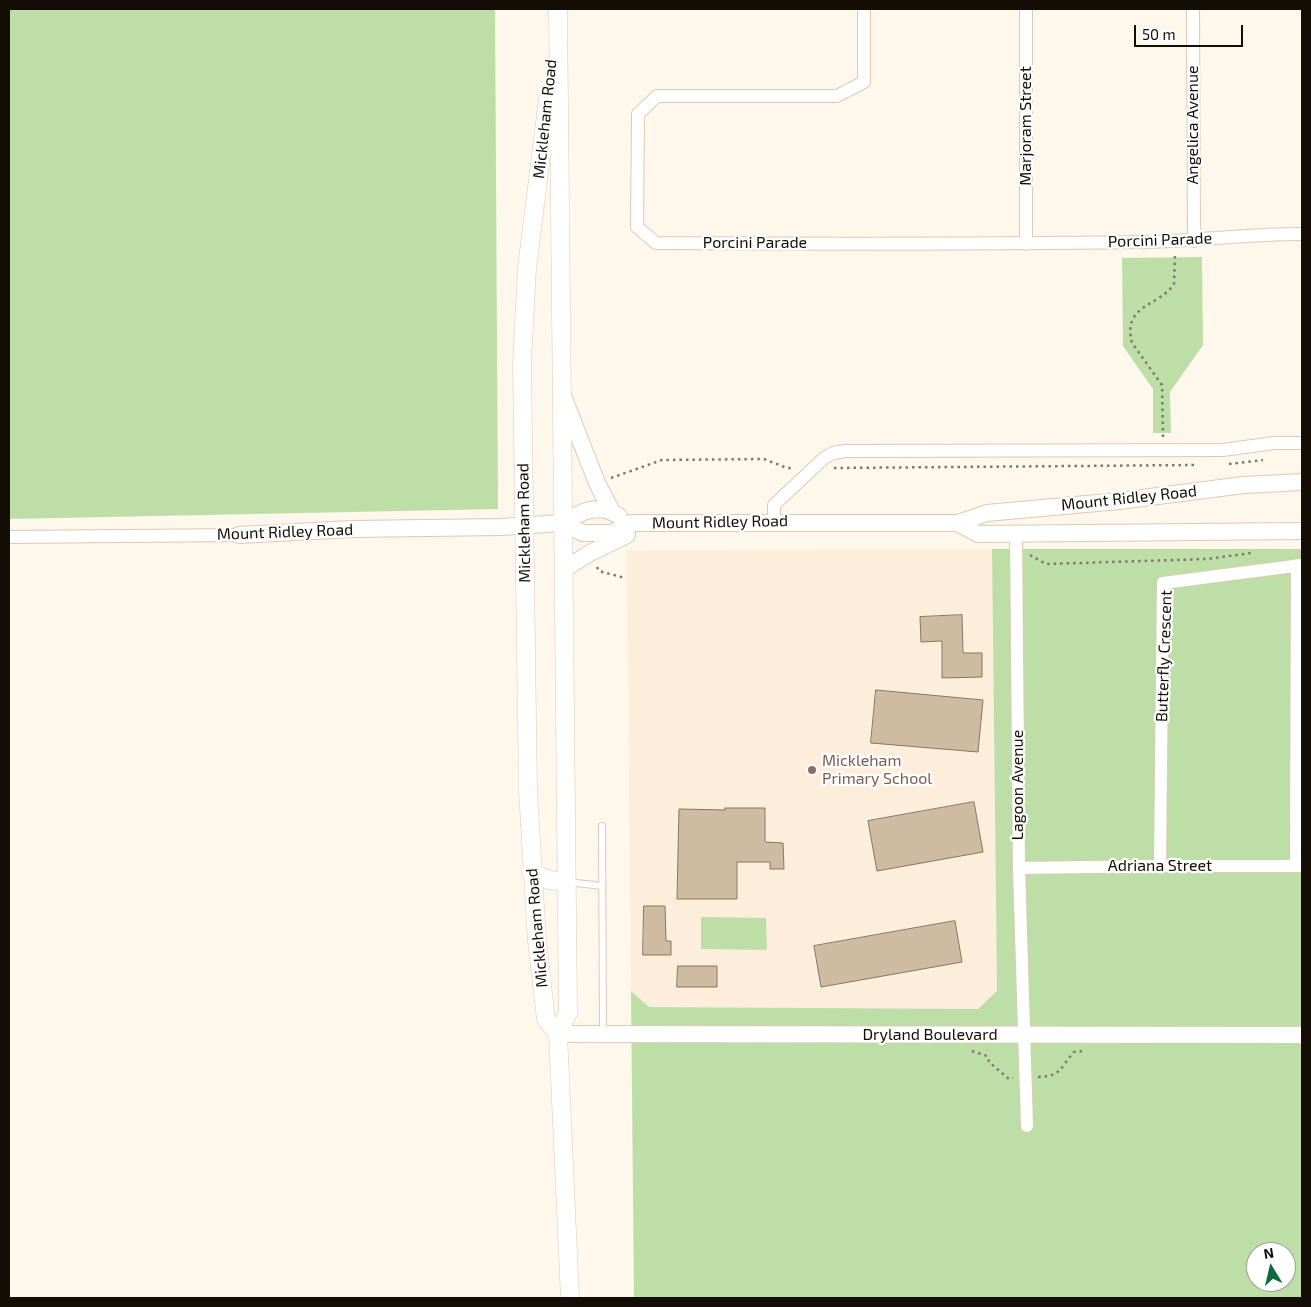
<!DOCTYPE html>
<html>
<head>
<meta charset="utf-8">
<style>
	body { margin:0 }
	#map { position:relative; width:1311px; height:1307px; overflow:hidden; background:#fef7ec; font-family:"Exo 2",sans-serif }
	canvas { display:block }
	.frame { position:absolute; inset:0; border:10px solid #140d05; pointer-events:none }
	.north { position:absolute; left:1246px; top:1242px; width:50px; height:50px; box-sizing:border-box; background:#fff; border:1px solid #a19e9b; border-radius:50%; rotate:351deg; font-size:14px; font-weight:700; line-height:20px; text-align:center; color:#140d05 }
	.north::after { content:''; display:block; margin:auto; width:18px; height:22px; background:#0b6a3f; clip-path:polygon(50% 0,100% 100%,50% 72%,0 100%) }
	.scale { position:absolute; left:1134px; top:25px; width:109px; height:22px; box-sizing:border-box; border:2px solid #140d05; border-top:0; padding-left:6px; font-size:15px; line-height:18px; white-space:nowrap; color:#140d05; -webkit-text-stroke:4px #fff; paint-order:stroke }
</style>
</head>
<body>
<div id="map">
<canvas width="1311" height="1307"></canvas>
<div class="frame"></div>
<div class="north">N</div>
<div class="scale">50 m</div>
</div>
<script>
const context = document.querySelector('canvas').getContext('2d');
context.lineJoin = 'round';
function fillPath(path, color) { context.fillStyle = color; context.fill(path, 'evenodd'); }
function strokePath(path, color, width, dash) { context.strokeStyle = color; context.lineWidth = width; context.lineCap = dash ? 'butt' : 'round'; context.setLineDash(dash || []); context.stroke(path); }
function label(font, color, halo, rows, align = 'center') {
  context.font = font + ' "Exo 2",sans-serif'; context.lineWidth = 4.5; context.setLineDash([]); context.textBaseline = 'middle'; context.strokeStyle = halo; context.fillStyle = color; for (const [text, x, y, turn = 0] of rows) {
    context.save(); context.translate(x, y); context.rotate((+turn || 0) * Math.PI / 180); context.textAlign = isNaN(turn) ? turn : align; if (halo) context.strokeText(text, 0, 0); context.fillText(text, 0, 0); context.restore();
  }
}
const built = new Path2D(`
	M992 549 997 992 978 1009 648 1007 631 991 627 550Z`);
const green = new Path2D(`
	M9 9H495L498 509 9 519Z
	M1202 257 1203 345 1170 392 1171 433H1153V389L1123 346 1122 258Z
	M992 549H1302V1298H634L631 991 649 1007 978 1009 997 991ZM1256 1252H1286V1282H1256Z
	M701 917 766 918 767 950 701 949Z`);
const building = new Path2D(`
	M962 615 963 653H982V677L942 678V641L921 642 920 617Z
	M876 690 983 700 978 752 871 743Z
	M974 802 983 852 877 871 868 821Z
	M725 808H765V842L783 843 784 869H770V862H737V899H677L679 809 725 810Z
	M644 906H665L666 941H671V955H643Z
	M955 921 962 962 821 987 814 946Z
	M678 966H717V987H677Z`);
const path = new Path2D(`
	M1163 437 1162 385 1132 343C1122 304 1159 307 1174 284L1175 255
	M1229 464 1263 460
	M834 468 1196 465
	M611 478 662 460 764 459 787 468H793
	M1030 555 1046 564 1207 559 1251 553
	M597 567 599 571 625 578
	M972 1051 987 1056 989 1062 1009 1079 1013 1078
	M1038 1077C1063 1076 1060 1067 1074 1052L1086 1051`);
const service = new Path2D(`
	M602 826 603 1032
	M568 882 602 886`);
const minor = new Path2D(`
	M864 9V82L837 96H657L638 114 637 227 656 243C819 244 981 244 1144 242 1197 241 1249 234 1302 234
	M1026 9V244
	M1193 9 1194 241
	M774 521V505L824 458 833 453 845 451 1223 450 1274 443H1302
	M1016 534 1019 868 1027 1126
	M9 537 239 535
	M1160 866 1163 583 1302 565
	M1296 866 1297 565
	M1019 868 1160 866H1302`);
const tertiary = new Path2D(`
	M563 396 597 483 611 510
	M562 523C580 512 599 502 619 516
	M958 523 978 534 1302 531
	M239 535 352 529 500 527 562 523 583 533H612L631 523H958L987 513 1119 501 1244 485 1302 482
	M563 570 590 553 627 535
	M558 1034 1302 1035`);
const secondary = new Path2D(`
	M558 9 568 1013 558 1034 570 1298
	M548 99 527 268 522 363 528 791 537 941 546 1019 558 1034
	M531 872 549 880 566 882`);
const markers = [
	[812,770,5,"#8d6e63"]
];
const streetNames = [
	["Mickleham Road",545,119,-84],
	["Angelica Avenue",1193,125,-90],
	["Marjoram Street",1026,126,-90],
	["Porcini Parade",1160,240,-2],
	["Porcini Parade",755,243],
	["Mount Ridley Road",1129,498,-6],
	["Mount Ridley Road",720,522,-1],
	["Mickleham Road",524,523,-91],
	["Mount Ridley Road",285,532,-2],
	["Butterfly Crescent",1164,656,-88],
	["Lagoon Avenue",1018,785,-90],
	["Adriana Street",1160,866],
	["Mickleham Road",537,928,-95],
	["Dryland Boulevard",930,1035]
];
const educationNames = [
	["Mickleham",822,761],
	["Primary School",822,779]
];
fillPath(built, '#fceeda');
fillPath(green, '#bedea8');
fillPath(building, '#cdbba2');
strokePath(building, '#88775f', 1);
strokePath(service, '#ddcab1', 8);
strokePath(minor, '#ddcab1', 14);
strokePath(tertiary, '#ddcab1', 18);
strokePath(secondary, '#ddcab1', 19);
strokePath(path, '#7f786e', 2.5, [2.5, 4]);
strokePath(service, '#fff', 6);
strokePath(minor, '#fff', 12);
strokePath(tertiary, '#fff', 16);
strokePath(secondary, '#fff', 18);
for (const [x, y, r, color] of markers) { const dot = new Path2D(); dot.arc(x, y, r, 0, 2 * Math.PI); context.fillStyle = color; context.fill(dot); strokePath(dot, '#fff', 2); }
label('16px', '#140d05', '#fff', streetNames);
label('16px', '#785e54', '#fff', educationNames, 'left');
</script>
</body>
</html>
